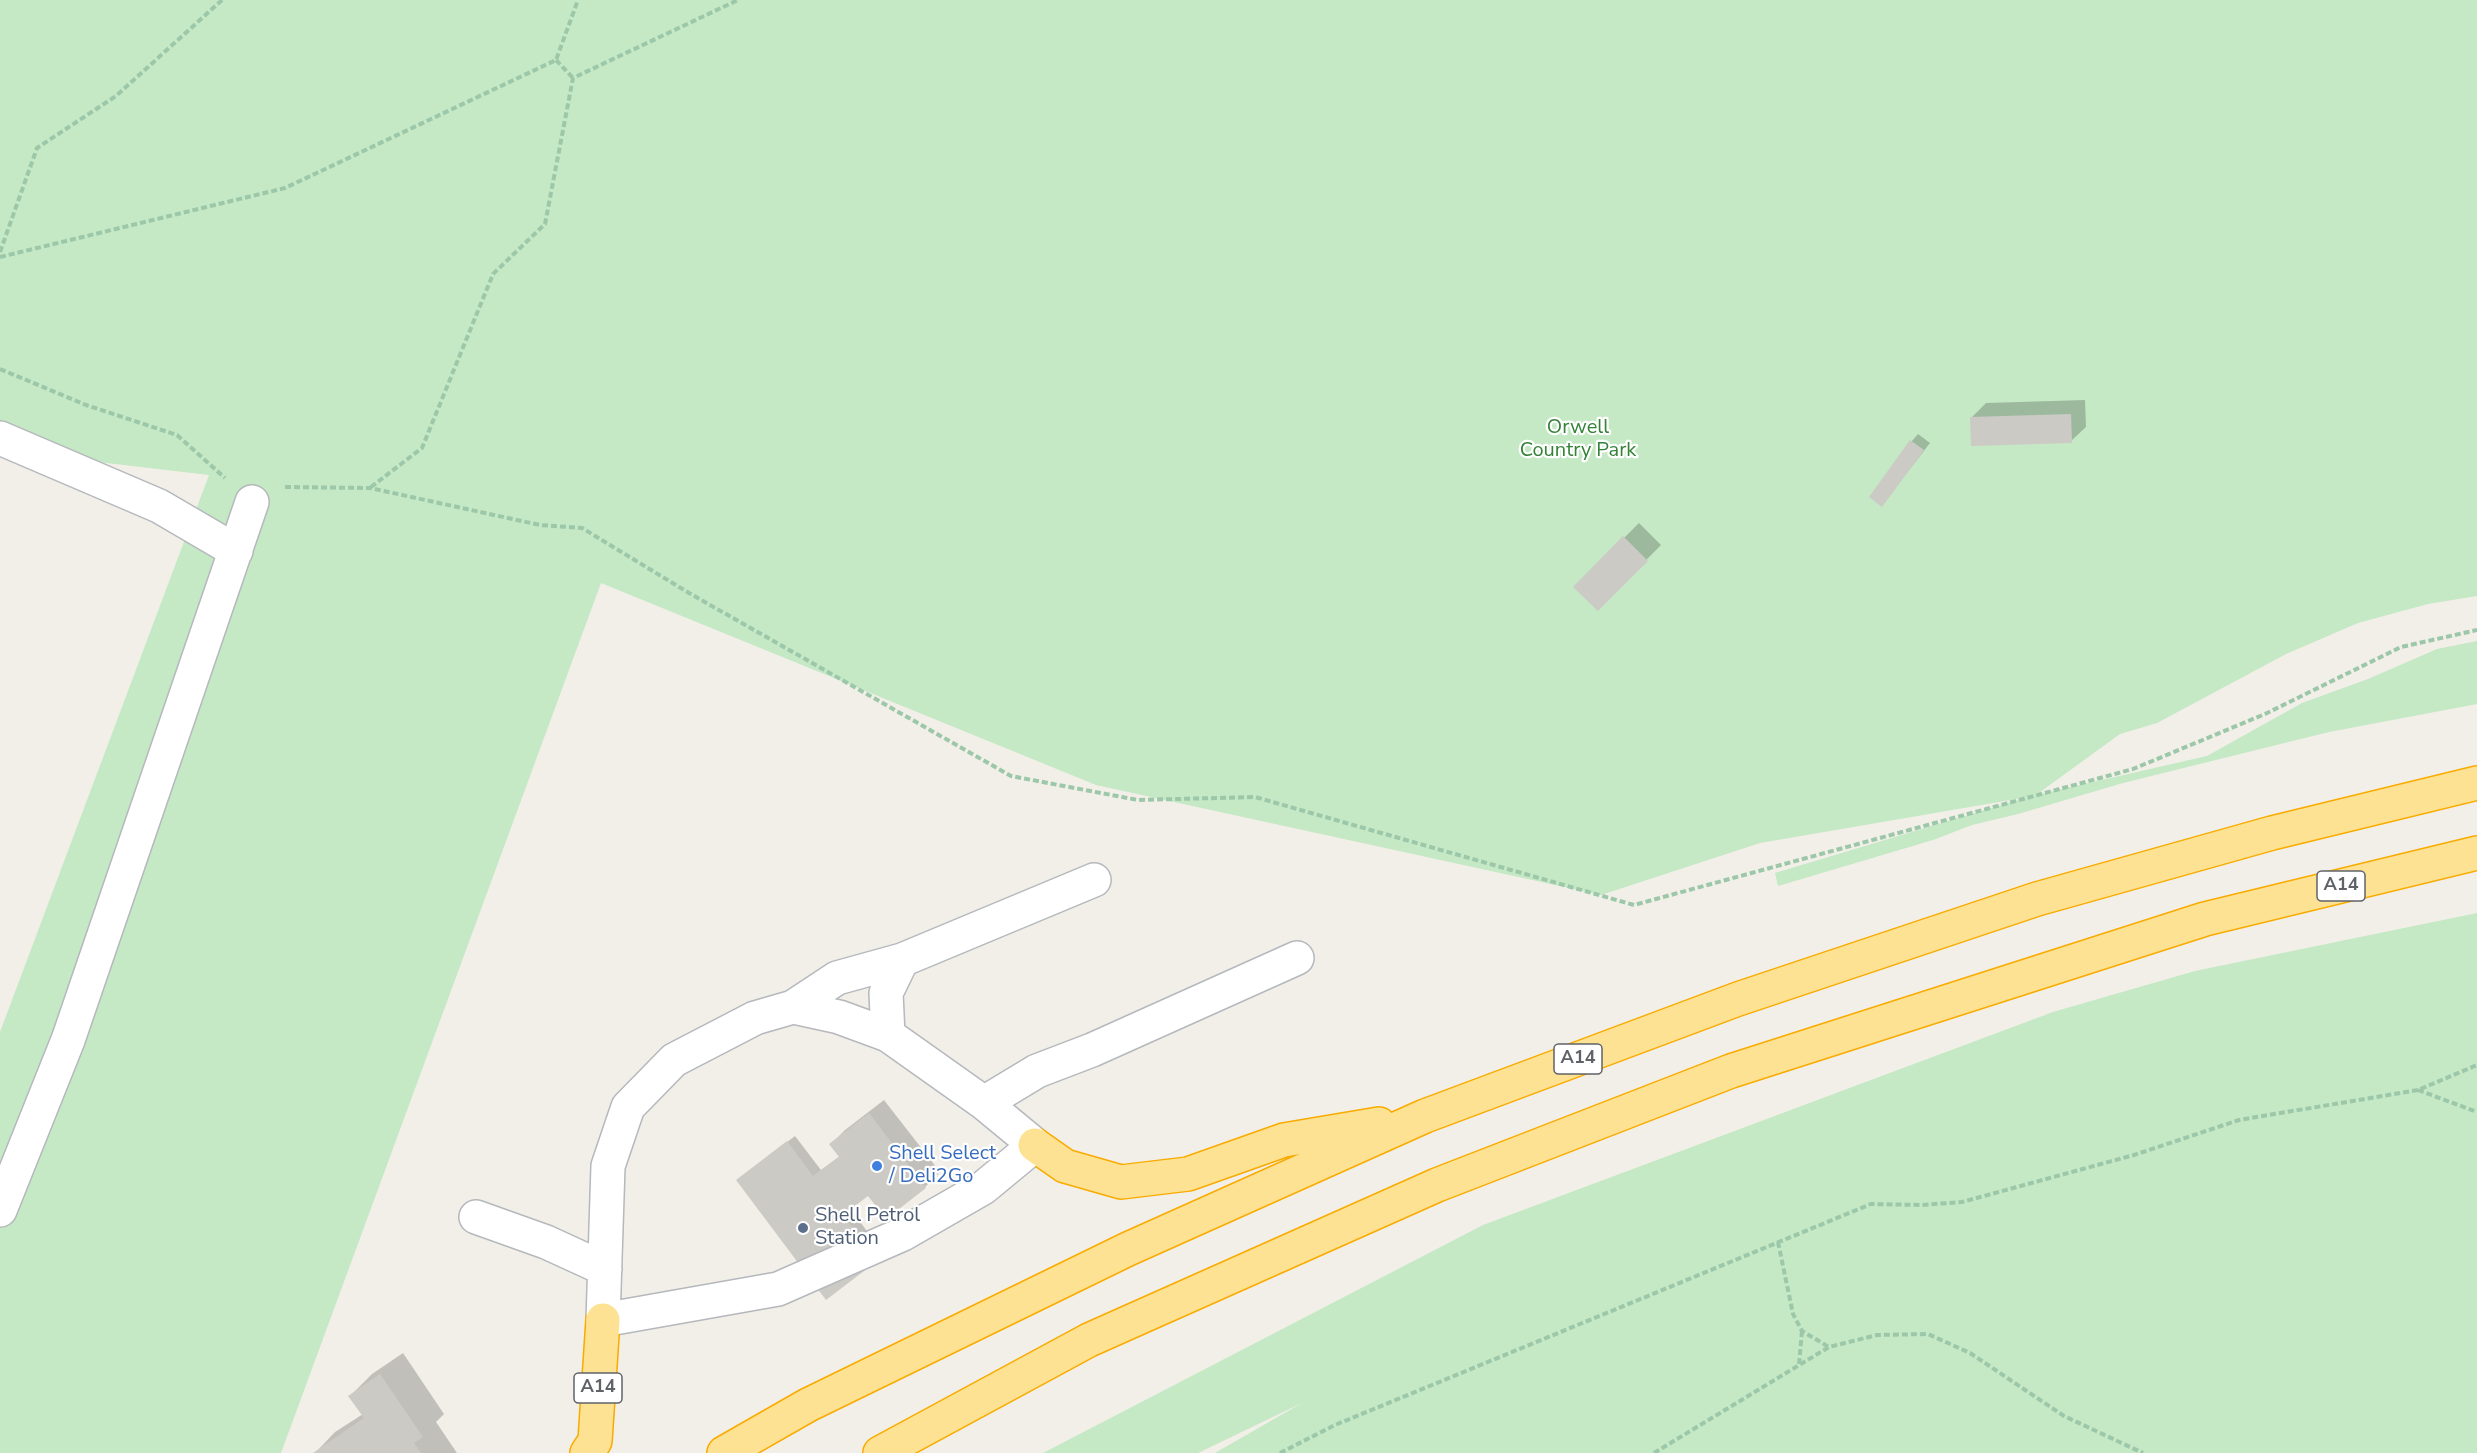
<!DOCTYPE html>
<html>
<head>
<meta charset="utf-8">
<style>
	body { margin:0 }
	canvas { display:block; background:#f1efe8 }
</style>
</head>
<body>
<canvas width="2477" height="1453"></canvas>
<script>
const context = document.querySelector('canvas').getContext('2d');
context.lineJoin = 'round';
function fillPath(path, color) { context.fillStyle = color; context.fill(path, 'evenodd'); }
function strokePath(path, color, width, dash) { context.strokeStyle = color; context.lineWidth = width; context.lineCap = dash ? 'butt' : 'round'; context.setLineDash(dash || []); context.stroke(path); }
function label(font, color, halo, rows, align = 'center') {
  context.font = font + ' "Nunito Sans",sans-serif'; context.lineWidth = 4.5; context.setLineDash([]); context.textBaseline = 'middle'; context.strokeStyle = halo; context.fillStyle = color; for (const [text, x, y, turn = 0] of rows) {
    context.save(); context.translate(x, y); context.rotate((+turn || 0) * Math.PI / 180); context.textAlign = isNaN(turn) ? turn : align; if (halo) context.strokeText(text, 0, 0); context.fillText(text, 0, 0); context.restore();
  }
}
const green = new Path2D(`
	M0 0H2477V596L2428 604 2358 623 2286 654 2157 723 2120 734 2036 795 2207 756 2302 703 2368 679 2437 649 2477 641V704L2329 732 2123 783 2018 814 1972 825 1933 840 1778 886 1775 873 2028 797 1760 843 1601 895 1096 785 601 583 281 1453H0V1032L209 475 47 456 0 436Z
	M2477 913V1453H1215L1302 1403 1198 1453H1043L1483 1225 2053 1012 2195 971Z`);
const shadow = new Path2D(`
	M2085 400 2086 427 2071 441 1971 418 1986 403Z
	M1918 434 1930 443 1882 505 1912 441Z
	M1639 523 1661 545 1598 609 1575 587Z
	M884 1100 940 1172 925 1187 886 1217 869 1194 850 1208 883 1253 745 1174 795 1136 821 1170 840 1156 831 1144 845 1130Z
	M403 1353 444 1414 436 1422 457 1453H315L335 1432 363 1414 350 1396 372 1374Z`);
const building = new Path2D(`
	M2071 414 2072 443 1971 446 1970 417Z
	M1910 440 1924 450 1882 507 1869 497Z
	M1623 536 1648 561 1598 611 1573 587Z
	M869 1113 926 1188 886 1219 868 1196 843 1215 877 1261 826 1300 736 1180 787 1141 813 1176 839 1157 829 1144Z
	M380 1374 423 1437 414 1443 421 1453H313L364 1418 348 1396Z`);
const path = new Path2D(`
	M556 60 573 78
	M0 252 37 148 116 96 222 0
	M0 257 285 188 556 60 578 0
	M0 369 86 405 177 435 225 478
	M285 487 370 488 540 525 582 528 689 593 1011 776 1138 800 1255 797 1634 905 2133 769 2265 714 2401 647 2477 630
	M371 487 422 448 493 274 545 224 573 78 738 0
	M2418 1090 2477 1112
	M1778 1242 1793 1314 1802 1331 1829 1347
	M1799 1364 1802 1331
	M1280 1453 1335 1425 1871 1204 1921 1205 1962 1202 2134 1155 2239 1120 2418 1090 2477 1065
	M1654 1453 1829 1347 1877 1335 1928 1334 1970 1353 2064 1416 2143 1453`);
const minor = new Path2D(`
	M0 438 159 506 236 551
	M793 1007 839 1017 888 1035 984 1103 1035 1145 983 1188 903 1234 778 1289 603 1320 608 1166 628 1107 674 1060 755 1018Z
	M793 1007 837 978 902 960 1094 880
	M888 1035 886 993 902 960
	M984 1103 1037 1071 1092 1050 1297 958
	M0 1210 68 1040 252 502
	M476 1217 546 1242 605 1269`);
const highway = new Path2D(`
	M1035 1145 1065 1166 1121 1182 1188 1174 1284 1140 1379 1124
	M587 1453 595 1441 603 1320
	M724 1453 808 1405 1128 1249 1425 1116 1738 999 2037 899 2272 833 2477 783
	M880 1453 1089 1340 1437 1185 1731 1071 2205 919 2477 853`);
const markers = [
	[877,1166,6,"#3f7fe0"],
	[803,1228,6,"#5c6f8a"]
];
const shields = [
	[2341,886,48],
	[1578,1059,48],
	[598,1388,48]
];
const shieldNames = [
	["A14",2341,886],
	["A14",1578,1059],
	["A14",598,1388]
];
const parkNames = [
	["Orwell",1578,428],
	["Country Park",1578,451]
];
const shopNames = [
	["Shell Select",889,1154],
	["/ Deli2Go",889,1177]
];
const serviceNames = [
	["Shell Petrol",815,1216],
	["Station",815,1239]
];
fillPath(green, '#c5e8c5');
fillPath(shadow, '#0003');
fillPath(building, '#cccac5');
strokePath(minor, '#b5b8bc', 36);
strokePath(highway, '#f9ab00', 36);
strokePath(path, '#9cc7a9', 4, [6, 3]);
strokePath(minor, '#fff', 33);
strokePath(highway, '#fde293', 33);
for (const [x, y, r, color] of markers) { const dot = new Path2D(); dot.arc(x, y, r, 0, 2 * Math.PI); context.fillStyle = color; context.fill(dot); strokePath(dot, '#fff', 2); }
for (const [x, y, w] of shields) { const box = new Path2D(); box.roundRect(x - w / 2, y - 15, w, 30, 4.5); context.fillStyle = '#fff'; context.fill(box); strokePath(box, '#5f6368', 1.5); }
label('bold 18px', '#5f6368', null, shieldNames);
label('20px', '#348238', '#fff', parkNames);
label('20px', '#366cbe', '#fff', shopNames, 'left');
label('20px', '#4e5e75', '#fff', serviceNames, 'left');
</script>
</body>
</html>
